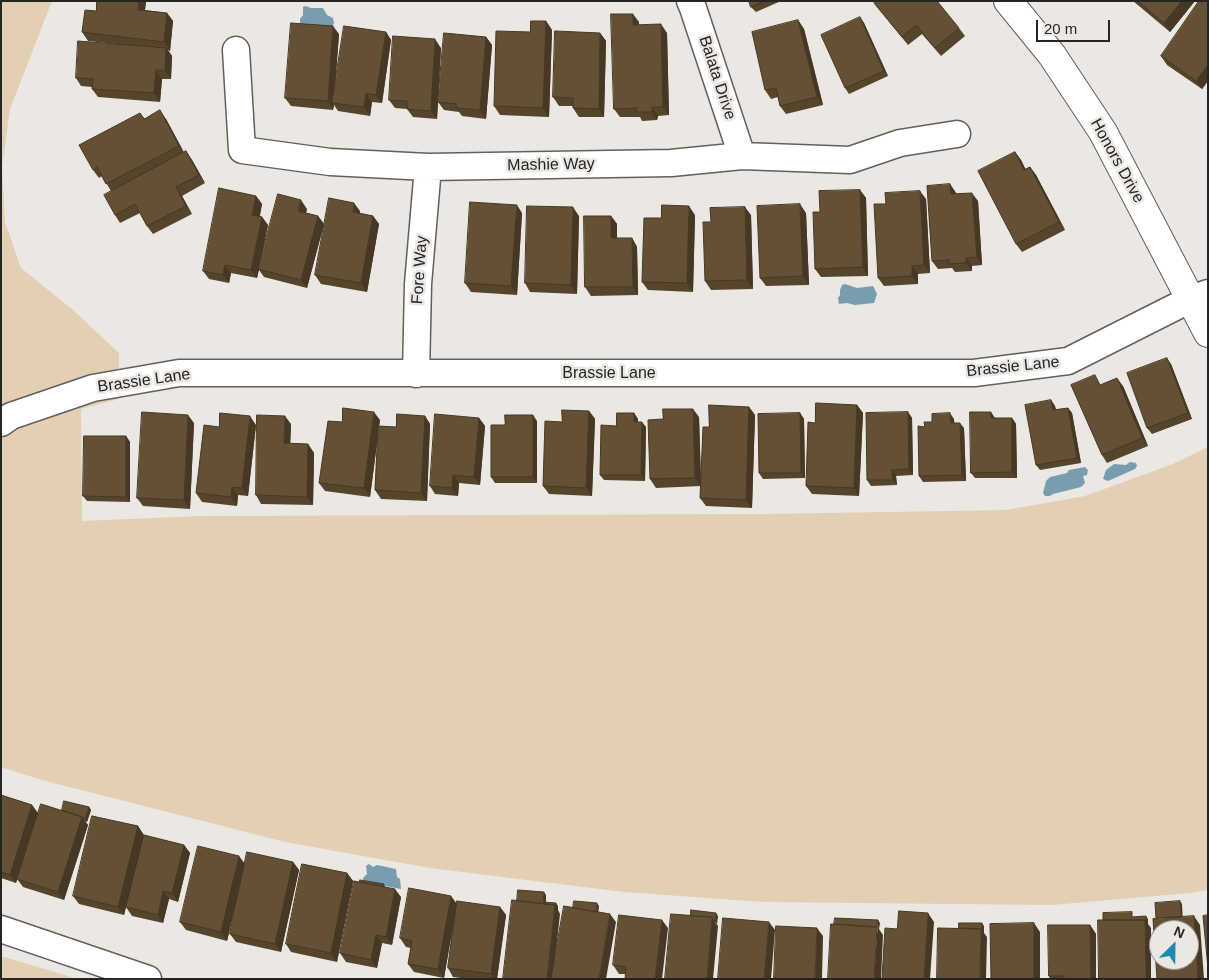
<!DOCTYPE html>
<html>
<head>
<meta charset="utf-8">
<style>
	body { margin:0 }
	#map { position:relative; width:1209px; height:980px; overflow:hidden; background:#ebe8e4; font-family:Arial,sans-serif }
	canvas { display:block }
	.frame { position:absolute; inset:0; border:2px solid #262524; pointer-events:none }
	.north { position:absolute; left:1149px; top:920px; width:50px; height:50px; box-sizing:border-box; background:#ebe8e4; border:1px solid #9c9a97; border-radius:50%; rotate:23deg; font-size:14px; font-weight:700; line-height:20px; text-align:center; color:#262524 }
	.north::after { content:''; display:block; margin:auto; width:18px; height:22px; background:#1d8ab0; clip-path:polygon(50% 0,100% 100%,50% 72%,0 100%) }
	.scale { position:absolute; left:1036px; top:20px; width:74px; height:22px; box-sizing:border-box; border:2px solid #262524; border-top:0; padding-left:6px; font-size:15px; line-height:18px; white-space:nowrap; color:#262524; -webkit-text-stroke:4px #ebe8e4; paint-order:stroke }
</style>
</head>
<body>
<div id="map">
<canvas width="1209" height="980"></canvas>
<div class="frame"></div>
<div class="north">N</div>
<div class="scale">20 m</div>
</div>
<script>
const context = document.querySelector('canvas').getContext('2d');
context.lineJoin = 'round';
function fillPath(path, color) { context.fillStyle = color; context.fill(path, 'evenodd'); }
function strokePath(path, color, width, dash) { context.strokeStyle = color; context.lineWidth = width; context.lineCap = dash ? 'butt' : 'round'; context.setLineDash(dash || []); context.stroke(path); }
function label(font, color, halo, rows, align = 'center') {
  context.font = font + ' Arial,sans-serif'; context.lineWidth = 5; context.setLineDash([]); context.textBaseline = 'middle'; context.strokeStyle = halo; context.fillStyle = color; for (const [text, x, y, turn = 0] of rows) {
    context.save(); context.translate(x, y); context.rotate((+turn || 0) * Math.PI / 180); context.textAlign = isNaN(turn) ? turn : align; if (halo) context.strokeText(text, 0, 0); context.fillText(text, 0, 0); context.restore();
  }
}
const green = new Path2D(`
	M1 1H52L10 109 2 167 5 222 21 268 73 310 119 353V399L81 409 82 521 201 516 765 514 1006 510 1085 496 1173 464 1208 447V890L1190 893 1052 905 763 902 624 892 430 868 285 842 42 780 1 767Z
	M1 956 78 979H1Z`);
const water = new Path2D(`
	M306 6 311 8H323L327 15 333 18 334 23 332 28 302 27 300 23V19L303 15V7Z
	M845 284 857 288 873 286 877 294 874 303 855 305 847 303 839 304 838 298 840 295V290L842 285Z
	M1130 462 1136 463 1137 466 1135 469 1108 481 1103 479 1106 470 1114 464 1126 465Z
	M1085 467 1088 470 1087 475 1083 476 1085 483 1081 487 1053 494 1050 496H1045L1043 493 1046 481 1050 477 1067 473 1069 470Z
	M369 864 373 867 377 865 396 869 397 877 400 879 401 889 363 882V878L367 874 366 866Z`);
const minor = new Path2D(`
	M690 1 693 8 742 156
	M236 50 242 150 330 162 428 167 671 163 742 156 850 160 900 143 957 134
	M416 374 418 284 428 167
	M1 423 11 416 93 388 179 373H974L1068 361 1191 299 1208 293
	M1 929 148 979`);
const tertiary = new Path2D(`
	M1008 1 1052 55 1103 132 1208 333`);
const wall = new Path2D(`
	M97 1H146L145 10 167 13 173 21 170 51 168 50 172 56 171 79H162L160 102 98 97 92 89V87L81 86 76 78 116 44 88 41 82 32 96 11Z
	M749 1H781L756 12 751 7Z
	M1133 1H1195L1170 32Z
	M1208 1V81L1202 89 1167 65 1161 56Z
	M874 3 959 28 965 36 941 56 922 34 908 45Z
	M860 17 864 23 888 76 849 94 845 88Z
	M798 20 804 29 823 105 786 114 780 106 778 97 771 99 765 90Z
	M546 21 552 30 549 117 500 115 494 106 530 32Z
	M639 22V25L667 33 669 115 658 116 657 120 642 121 640 117H620L614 109Z
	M386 32 391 40 382 103 372 102 370 116 338 111 334 105 333 110 291 106 285 98 339 34 335 82Z
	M600 33 606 41 604 117H579L573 108V106H559L553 97Z
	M486 37 492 45 486 119 462 116 459 112 444 110 438 102Z
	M441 48 437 119 413 117 407 109 395 108 389 100Z
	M140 113 144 118 166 119 184 153 186 151 192 160 205 183 182 196 192 214 153 234 147 226 140 213 120 223 115 215 111 191 102 176 99 178 93 170Z
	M1015 152 1021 160 1025 169 1030 167 1036 175 1065 230 1022 252 1016 244Z
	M950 184 956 193V194L978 201 982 265 972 266V271L955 272 952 268 938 269 932 261Z
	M860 190 866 198 868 276 821 277 815 269 820 212Z
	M256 196 262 204 260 216 262 217 268 225 262 253 307 209 306 213 318 216 324 224 307 288 264 277 259 270 257 278 231 273 229 283 209 279 203 271Z
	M926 199 930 273 918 274V284L884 286 878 278 886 204Z
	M360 211V213L373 216 379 224 367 292 321 284 315 275Z
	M522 213 517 295 471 292 465 283Z
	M806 213 809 285 766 286 760 278Z
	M695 215 693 292 648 290 642 282 661 218Z
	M751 215 753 289 711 290 705 281 711 222Z
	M579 216 577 294 530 292 525 283Z
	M611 216 617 224V238H632L637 247 638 295 591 296 585 287Z
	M1171 364 1192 419 1152 434 1147 428Z
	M1102 384 1123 386 1148 446 1107 463 1102 455Z
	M1051 400 1055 406 1056 410 1068 408 1072 413 1081 463 1040 470 1036 465Z
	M857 405 863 413 859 496 812 494 806 486 815 423Z
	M749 407 755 415 752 508 706 506 700 498 701 486 656 488 650 479 699 417 701 478 709 427Z
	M589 411 595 419 592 496 549 494 543 486 562 422Z
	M908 412 912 418 913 475 896 476 897 485 871 486 867 480Z
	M634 413 638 419V422L646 427 645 481 604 480 600 475 616 426Z
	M800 413 804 419 805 478 763 479 759 473Z
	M425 416 430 424 427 501 381 499 375 490 378 436 370 497 325 491 319 483 380 420 379 426 396 427Z
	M479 418 485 426 480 485 459 483 458 496 435 494 430 486Z
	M995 418H1012L1016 424 1017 478H975L971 473Z
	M954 419V423L964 428 966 481 923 482 919 476 932 422Z
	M537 421V483H495L491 477 505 425Z
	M194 423 190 509 143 506 137 498Z
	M291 424 290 444H308L314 453 313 505 261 504 256 495Z
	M256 425 248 496 238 495 237 506 202 502 196 493 219 427Z
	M126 436 130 442V502L87 501 83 496Z
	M1 795 32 805 38 813 89 807 91 810 87 822 85 821 88 825 64 900 23 887 17 879 16 883 1 878Z
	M138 826 143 835 184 845 190 853 178 902 169 899 163 923 132 916 126 907 124 915 79 904 73 896Z
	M293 862 299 870 281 952 236 942 230 934 240 887 227 941 186 930 180 922 245 864Z
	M347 873 353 881 337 962 291 952 286 944Z
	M384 884 385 887 401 897 392 945 382 943 377 968 346 962 340 953Z
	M456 903 500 907 506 915 497 979H468L453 977 448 968 453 925 444 978 414 972 408 964 411 948 406 947 400 938Z
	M1090 925 1096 934V979H1050L1049 976Z
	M668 928 625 974H619L613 965Z`);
const shadedWall = new Path2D(`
	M139 1H146L144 18 138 10Z
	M1182 1H1195L1170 32 1164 23Z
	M167 13 173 21 170 51 164 42Z
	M633 14 639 22V33L633 25Z
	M860 17 864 23 888 76 884 71Z
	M798 20 804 29 823 105 817 97Z
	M546 21 552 30 549 117 543 108Z
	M661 24 667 33 669 115 663 107Z
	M333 26 339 34 334 103H332L334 105 333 110 328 101Z
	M386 32 391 40 382 103 376 95Z
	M600 33 606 41 604 117 599 109Z
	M486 37 492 45 486 119 480 110Z
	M435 39 441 48 437 119 431 111Z
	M166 48 172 56 171 79 165 71Z
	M1208 65V81L1202 89 1196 81Z
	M156 70 162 79 160 102 154 93Z
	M366 93 372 102 370 116 364 107Z
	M652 107 658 116 657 120 652 112Z
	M160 110 166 119 185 154 179 146Z
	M186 151 192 160 205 183 199 175Z
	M1015 152 1021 160 1030 178 1024 170Z
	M1030 167 1036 175 1065 230 1059 222Z
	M950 184 956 193 957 203 951 194Z
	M176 187 182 196 192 214 186 206Z
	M860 190 866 198 868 276 863 267Z
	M920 191 926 199 930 273 924 265Z
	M972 193 978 201 982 265 977 257Z
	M256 196 262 204 258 223 252 215Z
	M301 200 307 209 304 219 298 211Z
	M354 203 360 211 359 221 353 212Z
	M800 204 806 213 809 285 803 276Z
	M517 205 522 213 517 295 511 286Z
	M689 206 695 215 693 292 687 283Z
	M573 207 579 216 577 294 571 285Z
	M745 207 751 215 753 289 747 280Z
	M318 216 324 224 307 288 301 280Z
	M373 216 379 224 367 292 361 283Z
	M611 216 617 224V247L611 238Z
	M262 217 268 225 257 278 251 270Z
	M632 238 637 247 638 295 633 287Z
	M966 258 972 266V271L966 263Z
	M225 265 231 273 229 283 223 275Z
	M912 266 918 274V284L912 276Z
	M1167 358 1171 364 1192 419 1188 413Z
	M1117 378 1123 386 1148 446 1142 438Z
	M1051 400 1055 406 1057 416 1053 410Z
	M857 405 863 413 859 496 854 488Z
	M749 407 755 415 752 508 746 500Z
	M1068 408 1072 413 1081 463 1077 458Z
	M693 409 699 417 701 486 695 478Z
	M589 411 595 419 592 496 586 488Z
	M374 412 380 420 370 497 364 488Z
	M908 412 912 418 913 475 909 469Z
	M991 412 995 418V424L991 418Z
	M634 413 638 419V427L634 422Z
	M800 413 804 419 805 478 801 473Z
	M950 413 954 419 955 429 951 423Z
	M188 415 194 423 190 509 184 500Z
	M533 415 537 421V483L533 477Z
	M250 416 256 425 248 496 242 488Z
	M285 416 291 424 290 452 284 443Z
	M425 416 430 424 427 501 421 493Z
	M479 418 485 426 480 485 474 477Z
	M1012 418 1016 424 1017 478 1012 472Z
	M642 422 646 427 645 481 641 475Z
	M960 423 964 428 966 481 962 475Z
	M126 436 130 442V502L126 497Z
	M308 444 314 453 313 505 307 497Z
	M892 470 896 476 897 485 893 480Z
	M453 475 459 483 458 496 452 488Z
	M232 487 238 495 237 506 231 497Z
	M32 805 38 814 16 883 10 875Z
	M89 807 91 810 87 822 85 819Z
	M82 817 88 825 64 900 58 892Z
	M138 826 144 835 124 915 118 907Z
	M184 845 190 853 178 902 172 893Z
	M239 856 245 864 227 941 221 932Z
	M293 862 299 870 281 952 275 944Z
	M347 873 353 881 337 962 331 953Z
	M395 889 401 897 392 945 386 937Z
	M163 891 169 899 163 923 158 915Z
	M544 892 546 895V905L543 902Z
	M451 896 457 904 444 978 438 969Z
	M1180 901 1182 904 1183 923 1181 920Z
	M556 903 558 906V910L560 914 553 979H547L555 905Z
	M597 903 599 906 598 917 596 914Z
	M500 907 506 915 497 979H494L491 974Z
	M716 913 718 916 717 925 715 922Z
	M928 913 934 922 930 979H924Z
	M610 914 616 922 606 979H599Z
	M1146 916 1148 919V924L1151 928V979H1146L1145 920Z
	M1194 916 1200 925 1204 979H1198Z
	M712 917 718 926 713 979H707Z
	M662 920 668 928 662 979H655Z
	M878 920 880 923 879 929 883 935 881 979H874Z
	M769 922 775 930 771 979H764Z
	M982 923 984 926V933L987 937 986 979H980L981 929Z
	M1034 923 1040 932V979H1034Z
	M1090 925 1096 934V979H1091Z
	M817 928 823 936 822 979H815Z
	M376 935 382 943 377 968 371 960Z`);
const building = new Path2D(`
	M97 1H139L138 10 167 13 164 42 82 32 85 10 96 11Z
	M749 1H764L751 7Z
	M876 1H937L959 28 935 48 916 25 902 37 874 3Z
	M1138 1H1182L1164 23Z
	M1199 1H1208V65L1196 81 1161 56Z
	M611 14H633V25L661 24 663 107H652V112H637V108L614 109Z
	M860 17 884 71 845 88 821 35Z
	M798 20 817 97 780 106 776 88 765 90 752 32Z
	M531 21H546L543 108 494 106 496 31 530 32Z
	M291 23 333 26 328 101 285 98Z
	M344 26 386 32 376 95 366 93 364 107 332 103Z
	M555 31 600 33 599 109 573 108V98L553 97Z
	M444 33 486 37 480 110 456 108V104L438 102Z
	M393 36 435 39 431 111 407 109V101L389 100Z
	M78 41 166 48 165 71 156 70 154 93 92 89 93 79 76 78Z
	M160 110 179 146 106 184 97 167 93 170 79 145 140 113 144 119Z
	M186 151 199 175 176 187 186 206 147 226 135 204 115 215 104 195Z
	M1015 152 1024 170 1030 167 1059 222 1016 244 978 171Z
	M950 184 951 194 972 193 977 257 966 258V263L949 264V260L932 261 927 186Z
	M219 188 256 196 252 215 262 217 251 270 225 265 223 275 203 271Z
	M860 190 863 267 815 269 813 212H820L819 191Z
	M920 191 924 265 912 266V276L878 278 874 204H886L885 193Z
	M278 194 301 200 298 211 318 216 301 280 258 269Z
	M329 198 354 203 353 212 373 216 361 283 315 275Z
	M470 202 517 205 511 286 465 283Z
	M800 204 803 276 760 278 757 206Z
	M662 205 689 206 687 283 642 282 644 218H661Z
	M527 206 573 207 571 285 525 283Z
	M745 207 747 280 705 281 703 222H711L710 208Z
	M584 216H611V238H632L633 287H585Z
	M1167 358 1188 413 1147 428 1127 373Z
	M1095 375 1100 385 1117 378 1142 438 1102 455 1071 385Z
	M1051 400 1053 410 1068 408 1077 458 1036 465 1025 405Z
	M816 403 857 405 854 488 806 486 808 422 815 423Z
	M709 405 749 407 746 500 700 498 703 427H709Z
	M343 408 374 412 364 488 319 483 328 421 342 422Z
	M663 409H693L695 478 650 479 648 420 663 419Z
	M562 410 589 411 586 488 543 486 545 421 562 422Z
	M142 412 188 415 184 500 137 498Z
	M908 412 909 469 892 470 893 480H867L866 413Z
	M970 412H991V418H1012V472L971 473Z
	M220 413 250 416 242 488 232 487 231 497 196 493 204 425 219 427Z
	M617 413H634V422H642L641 475H600L601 425 616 426Z
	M800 413 801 473H759L758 414Z
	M950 413 951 423H960L962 475 919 476 918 426 925 427 924 422H932V414Z
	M397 414 425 416 421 493 375 490 378 426 396 427Z
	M435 414 479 418 474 477 453 475 452 488 430 486Z
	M257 415 285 416 284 443 308 444 307 497 256 495Z
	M505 415H533V477H491V425H505Z
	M84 436H126V497L83 496Z
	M1 795 32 805 10 875 1 872Z
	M64 801 89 807 85 819 83 818 82 817 62 810Z
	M41 804 82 817 58 892 17 879Z
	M92 816 138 826 118 907 73 896Z
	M144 835 184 845 172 893 163 891 158 915 126 907Z
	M198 846 239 856 221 932 180 922Z
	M247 852 293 862 275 944 230 934Z
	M302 864 347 873 331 953 286 944Z
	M360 880 384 884 383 886 360 882Z
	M354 881 395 889 386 937 376 935 371 960 340 953Z
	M409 888 451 896 438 969 408 964 412 941 400 938Z
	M518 890 544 892 543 902 556 903V907L555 905 517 901Z
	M512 900 555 905 547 979H503Z
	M457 901 500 907 491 974 448 968Z
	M574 901 597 903 596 912 573 908Z
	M1180 901 1181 917 1156 918 1155 903Z
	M564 906 610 914 599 979H551Z
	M691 910 716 913 715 922 712 917 691 916Z
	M899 911 928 913 924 979H882L885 928 897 929Z
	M1132 912V917L1146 916V921L1145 920H1103V913Z
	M671 914 712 917 707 979H665Z
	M619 915 662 920 655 979H625L626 967 613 965Z
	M1208 915V968L1203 916Z
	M1194 916 1198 979H1157L1153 919ZM1159 930H1189V960H1159Z
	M723 918 769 922 764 979H718Z
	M835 918 878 920 877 927 834 924Z
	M1098 920H1145L1146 979H1099Z
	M959 923H982V930L981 929 959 928Z
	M1034 923V979H991L990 924Z
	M831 924 877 927 874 979H828Z
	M1048 925H1090L1091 979H1064V976H1049Z
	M776 926 817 928 815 979H774Z
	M938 928 981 929 980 979H937Z`);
const streetNames = [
	["Balata Drive",717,78,72],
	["Honors Drive",1117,161,61],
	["Mashie Way",551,165,-1],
	["Fore Way",420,270,-86],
	["Brassie Lane",1013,367,-6],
	["Brassie Lane",609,374],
	["Brassie Lane",144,381,-8]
];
fillPath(green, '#e2cfb4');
fillPath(water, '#779daf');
strokePath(minor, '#625f5c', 29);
strokePath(tertiary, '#625f5c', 30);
strokePath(minor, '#fff', 26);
strokePath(tertiary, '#fff', 28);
fillPath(wall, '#56452d');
fillPath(shadedWall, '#463824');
fillPath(building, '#645034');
strokePath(building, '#463824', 1);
label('16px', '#262524', '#ebe8e4', streetNames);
</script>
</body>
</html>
